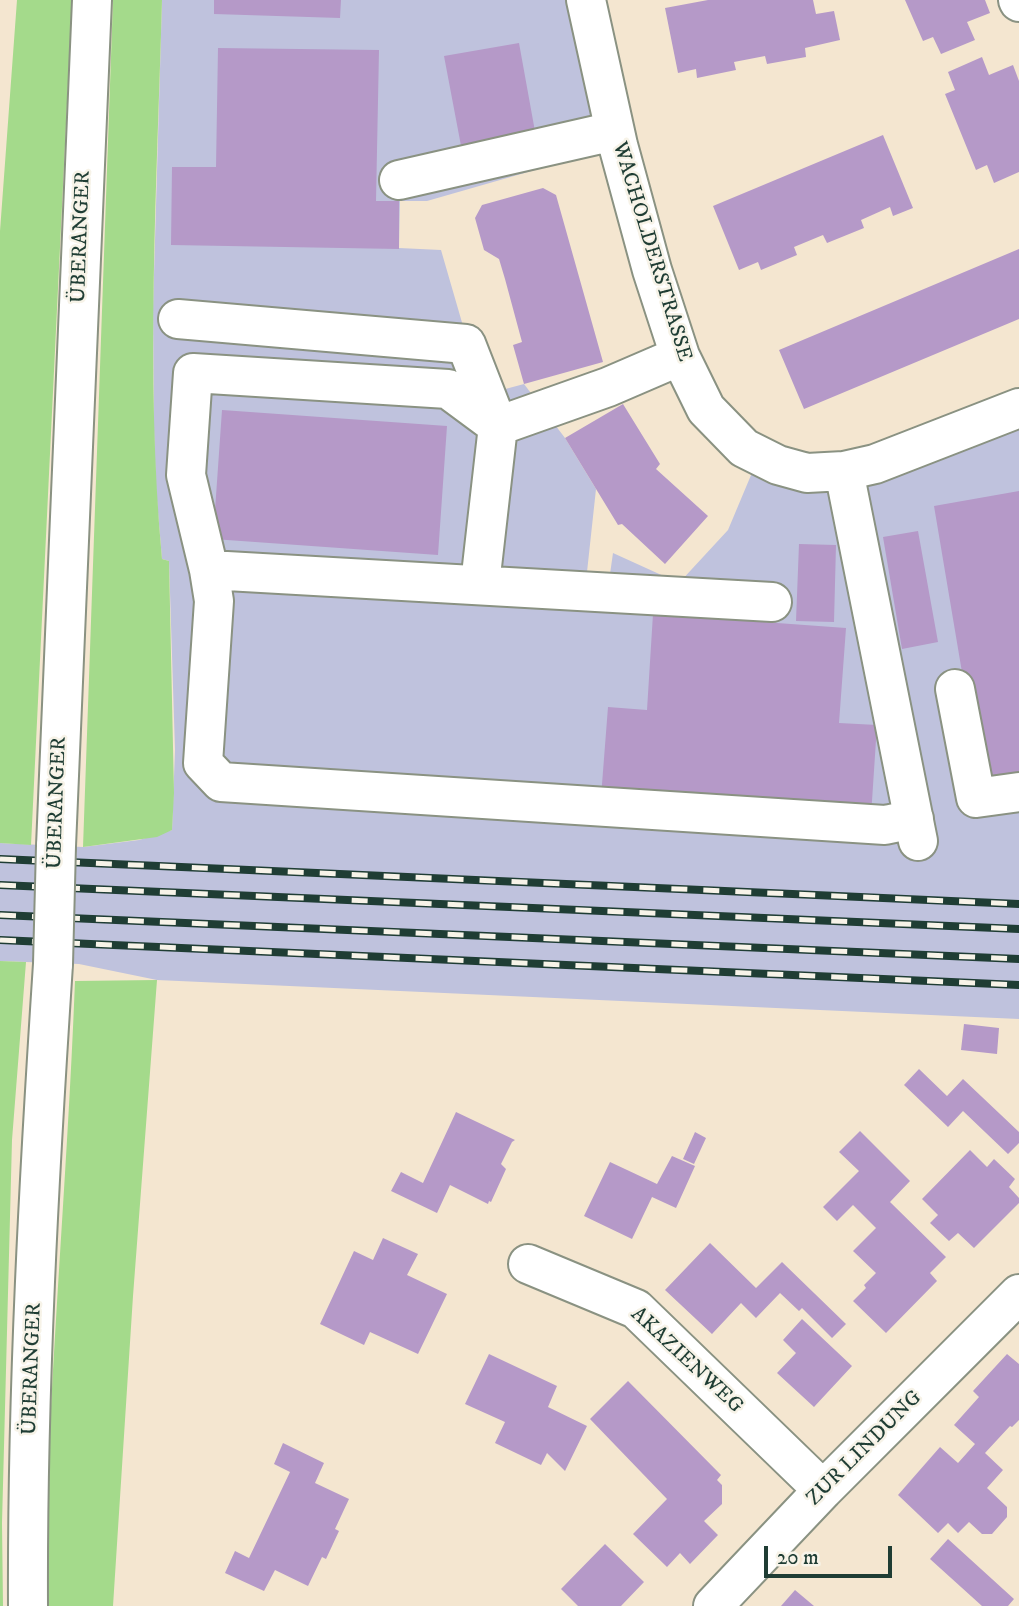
<!DOCTYPE html>
<html>
<head>
<meta charset="utf-8">
<style>
	body { margin:0 }
	#map { position:relative; width:1019px; height:1606px; overflow:hidden; background:#f4e6d0; font-family:"IM FELL DW Pica",serif }
	canvas { display:block }
	.scale { position:absolute; left:764px; top:1546px; width:128px; height:32px; box-sizing:border-box; border:4px solid #1f3d34; border-top:0; padding-left:9px; font-size:21px; line-height:24px; white-space:nowrap; color:#1f3d34; -webkit-text-stroke:5px #f7f3e8; paint-order:stroke }
</style>
</head>
<body>
<div id="map">
<canvas width="1019" height="1606"></canvas>
<div class="scale">20 m</div>
</div>
<script>
const context = document.querySelector('canvas').getContext('2d');
context.lineJoin = 'round';
function fillPath(path, color) { context.fillStyle = color; context.fill(path, 'evenodd'); }
function strokePath(path, color, width, dash) { context.strokeStyle = color; context.lineWidth = width; context.lineCap = dash ? 'butt' : 'round'; context.setLineDash(dash || []); context.stroke(path); }
function label(font, color, halo, rows, align = 'center') {
  context.font = font + ' "IM FELL DW Pica",serif'; context.lineWidth = 5; context.setLineDash([]); context.textBaseline = 'middle'; context.strokeStyle = halo; context.fillStyle = color; for (const [text, x, y, turn = 0] of rows) {
    context.save(); context.translate(x, y); context.rotate((+turn || 0) * Math.PI / 180); context.textAlign = isNaN(turn) ? turn : align; if (halo) context.strokeText(text, 0, 0); context.fillText(text, 0, 0); context.restore();
  }
}
const industrial = new Path2D(`
	M162 0H578L608 149 427 201H400L399 248 441 250 483 395 524 384 565 438 596 489 587 572 610 574 613 553 679 583 728 530 754 468 811 482 1019 416V1019L157 980 79 964 0 961V843L83 847 139 840 172 830 175 750 169 561 162 559 156 489 154 430 153 309Z`);
const green = new Path2D(`
	M17 0H72L31 845 0 843V231Z
	M113 0H162C157 186 145 373 162 559L169 561 174 793 172 830 157 837 83 847Z
	M0 961 26 962 12 1140 2 1523 3 1606H0Z
	M157 980 133 1296 113 1606H44C47 1397 67 1189 75 981Z`);
const building = new Path2D(`
	M214 0H341L340 18 214 14Z
	M708 0H813L816 14 834 11 840 40 805 48 806 57 767 64 765 56 734 62 736 70 697 78 696 69 678 73 665 8Z
	M905 0H985L990 13 967 22 975 40 941 54 933 37 923 41Z
	M519 43 536 137 462 151 444 56Z
	M218 48 379 50 376 201H399V249L171 245 172 167H216Z
	M982 57 989 75 1013 65 1019 81V172L994 183 987 165 976 170 945 94 955 90 948 72Z
	M883 135 913 208 893 216 890 207 861 220 864 228 827 243 823 235 794 247 797 255 761 270 758 262 739 270 713 206Z
	M543 188 556 195 603 362 524 384 513 345 522 342 505 279 499 259 484 250 475 218 482 205Z
	M1019 249V319L804 409 779 350Z
	M623 404 660 464 656 469 708 516 665 564 622 524 618 525 565 438Z
	M222 410 447 426 438 555 213 539Z
	M1019 491V778L981 785 934 506Z
	M918 531 938 642 902 649 883 537Z
	M799 544 836 545 834 622 796 621Z
	M653 614 846 628 839 723 877 725 871 816 601 797 608 707 647 710Z
	M964 1024 999 1028 997 1054 961 1050Z
	M919 1069 947 1096 963 1079 1019 1132V1143L1008 1154 963 1111 948 1127 904 1085Z
	M456 1112 515 1140 512 1142 501 1164 506 1169 491 1202 489 1201 488 1204 450 1185 437 1213 391 1191 401 1172 423 1183Z
	M860 1131 910 1181 890 1202 946 1257 930 1273 937 1281 886 1333 853 1301 866 1288 864 1285 876 1273 853 1251 876 1228 853 1205 837 1221 823 1207 859 1171 839 1152Z
	M695 1132 706 1138 694 1164 683 1159Z
	M970 1150 987 1167 994 1159 1015 1179 1009 1187 1019 1198V1203L974 1248 958 1233 949 1241 930 1223 938 1215 922 1199Z
	M672 1156 695 1166 676 1208 652 1197 632 1239 584 1216 610 1162 657 1184Z
	M383 1238 418 1254 407 1275 447 1294 418 1354 370 1332 364 1345 320 1324 354 1251 373 1260Z
	M710 1243 756 1288 782 1262 846 1324 832 1338 802 1308 799 1311 780 1293 756 1318 741 1303 712 1334 665 1290Z
	M802 1319 852 1366 814 1407 777 1373 796 1353 783 1340Z
	M489 1354 557 1386 548 1407 587 1426 565 1471 547 1453 541 1465 495 1443 505 1422 465 1404Z
	M1007 1354 1019 1364V1420L1012 1427 1010 1426 985 1453 1003 1470 987 1488 1007 1507V1517L992 1534H982L969 1522 958 1533 948 1523 938 1533 898 1495 940 1447 958 1463 975 1444 954 1425 979 1397 973 1391Z
	M628 1381 721 1475 717 1480 722 1485V1504L704 1521 718 1535 690 1564 680 1553 667 1567 633 1534 667 1499 590 1419Z
	M283 1443 324 1463 315 1483 349 1499 335 1529 339 1531 326 1559 322 1557 308 1586 275 1570 264 1591 225 1573 235 1551 249 1558 290 1472 274 1464Z
	M948 1539 1014 1599 1008 1606H982L930 1559Z
	M605 1544 644 1582 621 1606H578L561 1589Z
	M795 1590 814 1606H781Z`);
const minor = new Path2D(`
	M586 0 618 145 652 270 680 356 706 409 744 448 778 465 807 473 844 471 875 464 1019 408
	M1018 0 1019 2
	M399 180 614 131
	M178 319 466 344 498 426
	M498 426 448 389 193 373 186 475 209 570 214 601 203 763 221 782 885 825 914 819
	M844 471 918 841
	M209 570 772 602
	M480 584 498 426 608 387 680 356
	M955 689 976 798 1019 792
	M56 846 92 0
	M528 1264 636 1309 823 1490
	M28 1606C27 1392 39 1177 53 964
	M713 1606 823 1490 1019 1294`);
const rail = new Path2D(`
	M0 859 1019 904
	M0 885 1019 929
	M0 915 1019 959
	M0 940 1019 985`);
const minorBridge = new Path2D(`
	M53 964 56 846`);
const streetNames = [
	["ÜBERANGER",82,237,-88],
	["WACHOLDERSTRASSE",651,252,73],
	["ÜBERANGER",58,803,-88],
	["AKAZIENWEG",686,1361,43],
	["ÜBERANGER",33,1369,-88],
	["ZUR LINDUNG",865,1449,-45]
];
fillPath(industrial, '#bfc2dd');
fillPath(green, '#a4da8b');
fillPath(building, '#b599c8');
strokePath(minor, '#8a9282', 42);
strokePath(minor, '#fff', 38);
strokePath(rail, '#1f3d34', 8);
strokePath(rail, '#f7f3e8', 5, [16]);
strokePath(minorBridge, '#8a9282', 42, []);
strokePath(minorBridge, '#fff', 38);
label('21px', '#1f3d34', '#f7f3e8', streetNames);
</script>
</body>
</html>
